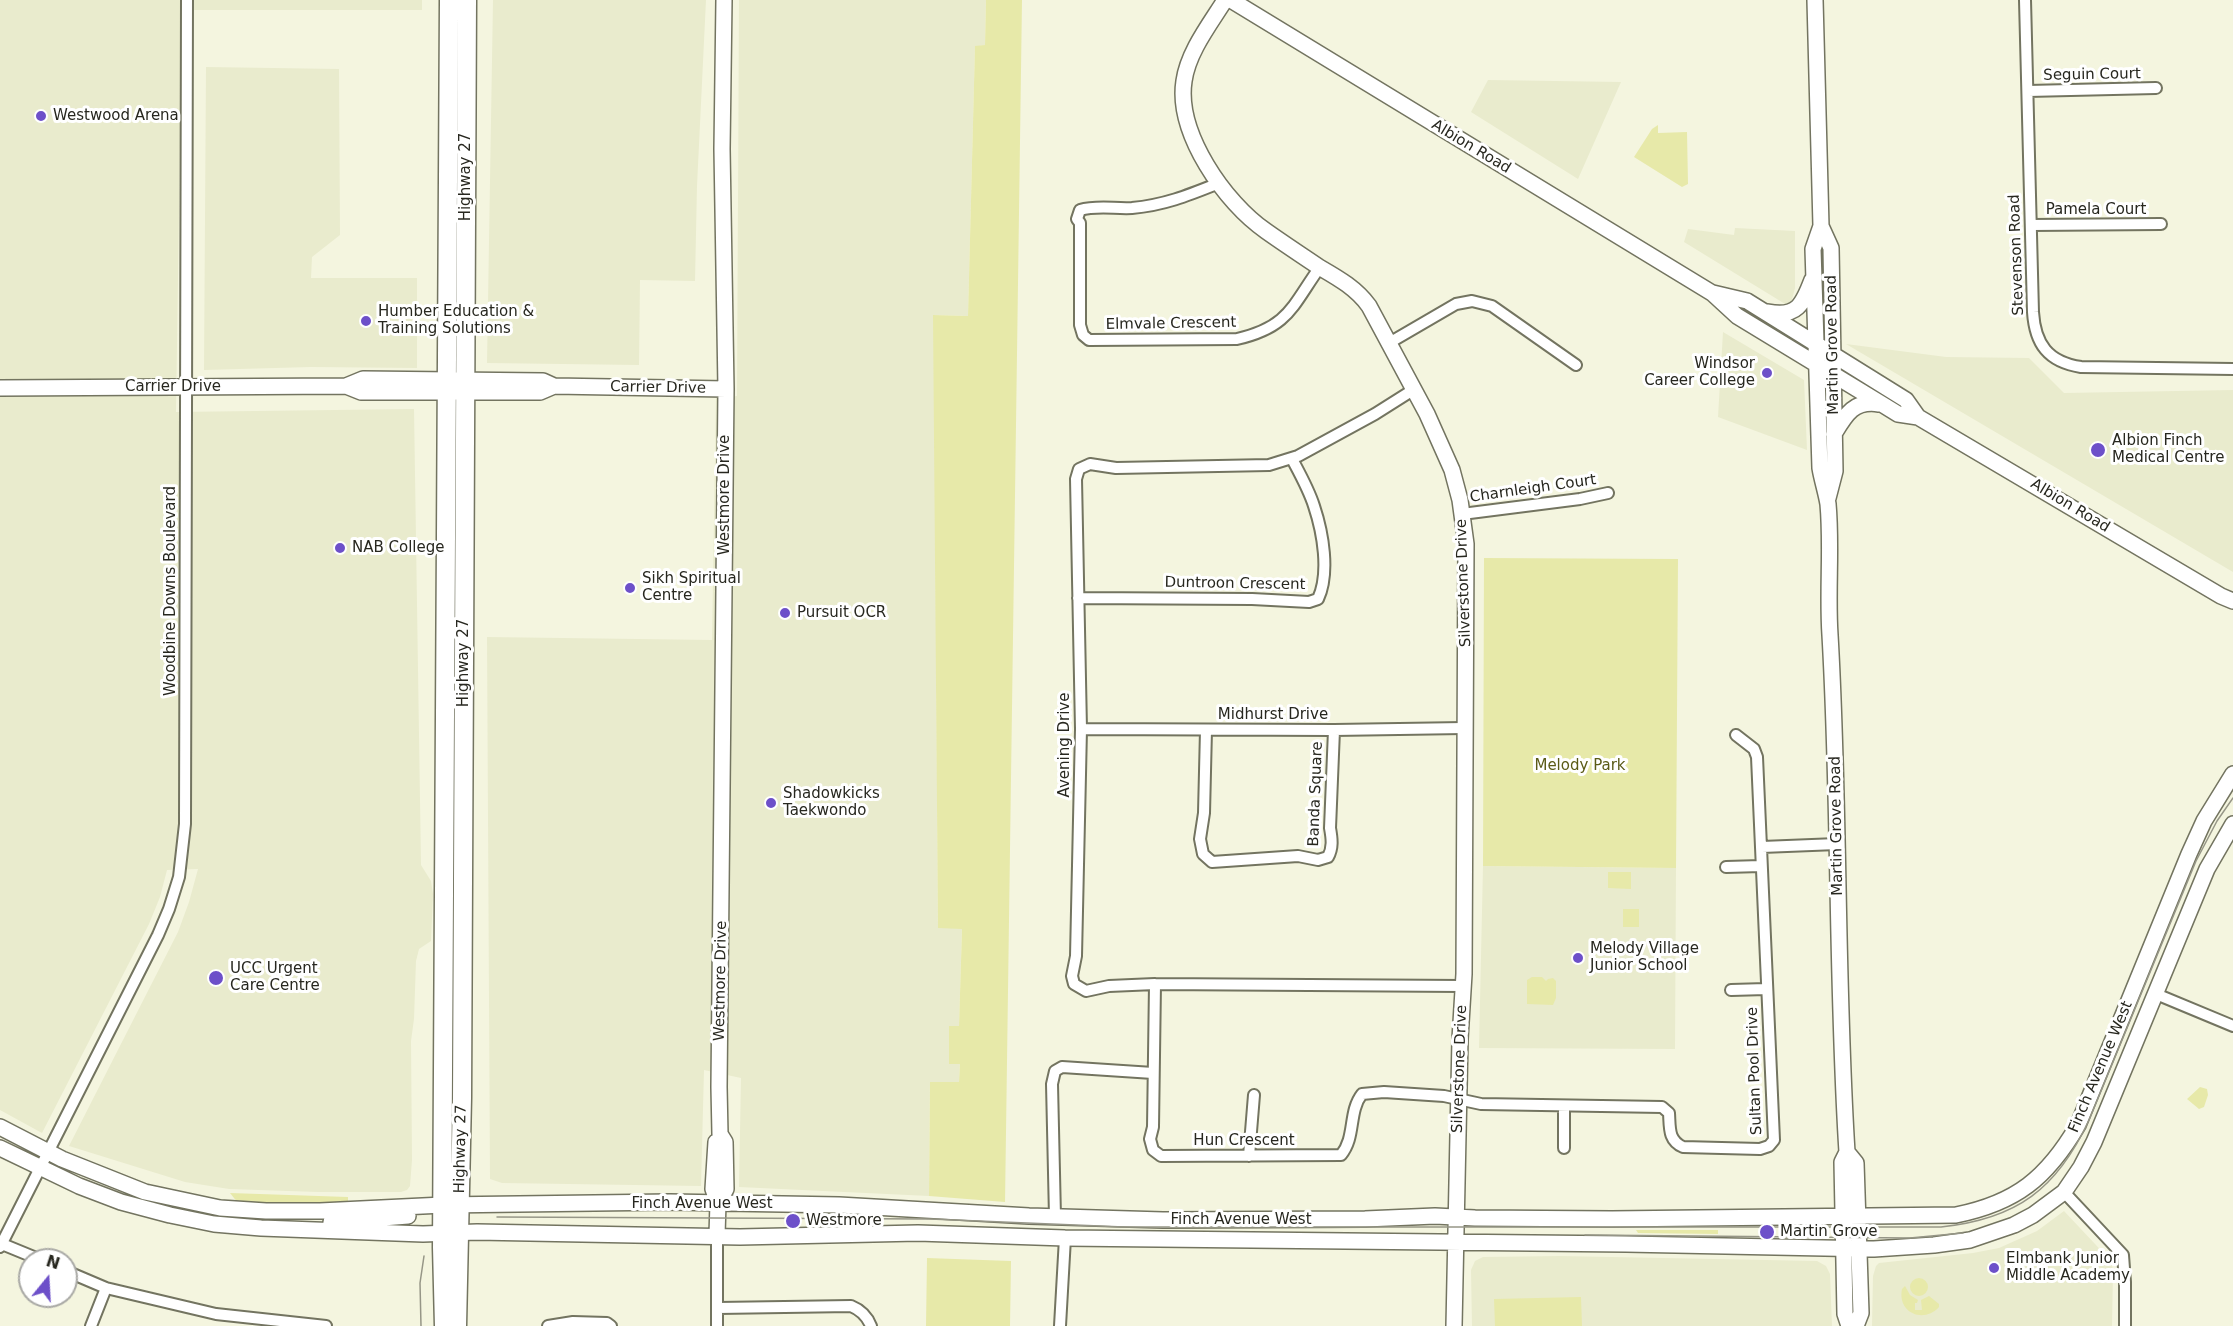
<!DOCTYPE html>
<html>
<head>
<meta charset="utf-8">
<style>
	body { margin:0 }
	#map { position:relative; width:2233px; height:1326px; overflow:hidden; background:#f4f5df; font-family:"DejaVu Sans",sans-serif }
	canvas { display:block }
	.north { position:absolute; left:18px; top:1248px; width:60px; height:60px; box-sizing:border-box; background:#fff; border:2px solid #a9a9a5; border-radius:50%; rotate:18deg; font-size:16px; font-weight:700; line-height:24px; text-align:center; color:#27271f }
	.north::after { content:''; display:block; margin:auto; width:21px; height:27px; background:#6d50c9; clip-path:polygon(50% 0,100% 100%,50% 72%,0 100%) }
</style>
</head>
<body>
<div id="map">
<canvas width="2233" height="1326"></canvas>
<div class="north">N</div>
</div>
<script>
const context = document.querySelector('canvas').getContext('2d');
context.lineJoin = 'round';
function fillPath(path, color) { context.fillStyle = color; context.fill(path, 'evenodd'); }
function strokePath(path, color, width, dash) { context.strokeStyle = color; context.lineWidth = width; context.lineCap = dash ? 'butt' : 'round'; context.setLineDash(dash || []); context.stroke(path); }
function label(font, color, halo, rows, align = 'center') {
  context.font = font + ' "DejaVu Sans",sans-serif'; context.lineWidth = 6; context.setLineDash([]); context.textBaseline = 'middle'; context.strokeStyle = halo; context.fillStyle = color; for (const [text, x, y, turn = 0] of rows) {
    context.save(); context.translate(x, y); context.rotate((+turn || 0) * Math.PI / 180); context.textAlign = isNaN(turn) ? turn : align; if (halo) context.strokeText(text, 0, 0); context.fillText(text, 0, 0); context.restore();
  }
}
const built = new Path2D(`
	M0 0H422V10H182L176 412 414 409 421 865 431 881 433 894 431 941 419 949 416 961 414 1019 411 1041 412 1160 410 1186 407 1190 401 1192H318L229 1189 185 1182 69 1146 178 932 189 902 198 869 167 870 160 897 149 924 42 1133 0 1110Z
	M493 0H706L697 186 695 281 640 280 639 365 487 363Z
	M739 0H986L985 45 975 47 968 316 934 315 938 928H962L959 1026H949V1064H960L959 1082H930L929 1196 739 1187 741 1078 704 1070 701 1186 502 1183 490 1179 487 637 712 640 716 398 737 396Z
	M206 67 339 69 340 235 312 257 311 278H417V368L311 367 204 370Z
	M1488 80 1621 82 1578 179 1471 112Z
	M1735 228 1795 231V288L1790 307 1684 242 1688 229 1734 235Z
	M1723 332 1804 380 1807 450 1718 417Z
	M1846 344 1946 357 2029 358 2064 393 2233 390V572Z
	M1483 866 1676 868 1675 1049 1479 1048Z
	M2064 1211 2111 1261 2113 1270 2112 1326H1872L1873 1276 1876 1266 1879 1263 1973 1253 1999 1248 2037 1231Z
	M1560 1256 1817 1261 1826 1266 1830 1274 1832 1326H1472L1471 1270 1475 1261 1483 1257Z`);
const green = new Path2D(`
	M986 0H1022L1005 1202 929 1196 930 1082H959L960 1064H949V1026H959L962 929 938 928 933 315 968 316 975 46 985 45Z
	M1658 125V133L1687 132 1688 184 1682 187 1634 157 1652 129Z
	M1484 558 1678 559 1676 868 1483 866Z
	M1608 872H1631V889L1608 888Z
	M1623 909H1639V927H1623Z
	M1532 977H1542L1546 981 1548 979 1553 978 1556 981V998L1553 1005 1527 1004V980Z
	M2200 1087 2207 1089 2208 1095 2204 1107 2199 1109 2187 1099Z
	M230 1193 348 1197V1204L238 1203Z
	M1636 1230H1718V1234L1638 1233Z
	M927 1258 1011 1261 1010 1326H926Z
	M1910 1287a9 9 0 1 1 18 0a9 9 0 1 1-18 0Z
	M1905 1286 1910 1295 1918 1300 1917 1303H1915V1310H1922L1921 1300 1929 1296 1939 1304V1307C1924 1324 1897 1313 1902 1289Z
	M1581 1297 1582 1326H1495L1494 1299Z`);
const street = new Path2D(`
	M2025 0 2033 312C2035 344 2048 362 2081 367L2233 369
	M2028 91 2156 88
	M1219 183C1189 195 1165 205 1132 208 1115 209 1097 205 1080 210L1077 219 1080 223V325L1083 335 1089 340 1237 339C1289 327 1292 306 1320 267
	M2031 225 2161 224
	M1389 343 1456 304 1472 301 1492 306 1576 365
	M1413 390 1375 414 1298 456 1269 465 1116 468 1090 464 1079 469 1076 479 1081 729 1076 956 1072 976 1074 984 1086 991 1109 986 1155 984 1463 986
	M1462 514 1580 499 1608 493
	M1078 598 1252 599 1309 602 1318 599C1330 573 1323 533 1314 506 1309 490 1300 474 1292 459
	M1081 729 1334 730 1464 728
	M1206 730 1204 813 1200 839 1203 854 1212 862 1298 856 1318 860 1328 857C1333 848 1332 839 1330 828L1334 730
	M1762 847 1837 844
	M1726 867 1761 866
	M1155 984 1153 1127 1150 1139 1153 1150 1161 1156 1341 1155C1356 1137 1348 1112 1362 1094L1384 1092 1444 1096 1481 1104 1662 1107 1669 1113C1670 1128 1668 1140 1683 1147L1760 1149 1769 1146 1774 1140 1757 757 1754 749 1736 735
	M1731 990 1766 989
	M2156 994 2233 1026
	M1564 1148V1106
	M1249 1156 1254 1095
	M2064 1192 2123 1255 2125 1282V1326
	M1055 1217 1052 1084 1055 1071 1062 1067 1153 1073
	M717 1235V1326
	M2 1244 41 1260
	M0 1247 158 935 169 909 179 877 185 824 187 0
	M66 1271 106 1288 216 1314 326 1326
	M718 1308 851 1306C861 1310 867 1316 871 1326
	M91 1326 106 1288
	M548 1326 573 1322 607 1323 611 1326
	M1060 1326 1065 1238`);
const secondary = new Path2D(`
	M1225 0C1210 24 1188 52 1184 81 1176 133 1225 203 1266 231 1283 243 1301 255 1319 267 1338 278 1356 288 1369 306L1427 414 1452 470 1460 500 1466 544 1464 974 1460 1039 1454 1326
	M1231 0 1712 293 1737 316 1885 406 1898 414 1918 417 2221 596 2233 601
	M1815 0 1821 226 1813 249 1820 468C1822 480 1826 492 1828 504 1832 547 1827 591 1830 635 1840 807 1836 980 1847 1152L1842 1162 1845 1314 1849 1326
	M1821 226 1831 248 1835 471 1828 498
	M1713 293 1747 301 1906 400 1918 417
	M1768 312C1797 318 1803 304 1812 280
	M346 386 363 379 543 381 554 386
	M0 388 346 386 361 392H540L554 386 726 389
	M1834 434C1846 414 1854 400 1879 404
	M0 1127 62 1159 145 1192 220 1208 266 1211H320L443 1205 670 1202 839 1205 1029 1216 1163 1220 1365 1219 1435 1216 1475 1218 1612 1219 1956 1215C2016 1203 2047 1178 2078 1125L2189 854 2204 821 2233 774
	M716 1142 713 1189 718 1203 717 1235
	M0 1148 79 1186 121 1202 170 1215 214 1224 261 1228 423 1234 477 1232 740 1237 918 1233 1065 1238 1626 1244 1874 1249 1934 1245 1970 1240 2014 1225 2033 1215 2064 1192 2081 1167 2094 1142 2207 869 2233 824
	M1847 1152 1856 1163 1861 1313 1856 1326
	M718 1203 726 1189 725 1142 720 1134 719 1087 726 389 722 149 724 0
	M331 1222 408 1216`);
const primary = new Path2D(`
	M444 1326 442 1247 449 0
	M457 1326 462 1098 467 0`);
const tram = new Path2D(`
	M497 1217 930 1219 1124 1227H1941C2017 1219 2057 1189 2089 1120L2196 861 2217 821 2233 798
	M1585 1235 1910 1238 1963 1233
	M421 1326 420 1283 424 1256`);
const markers = [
	[41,116,6,"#6d50c9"],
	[366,321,6,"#6d50c9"],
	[1767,373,6,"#6d50c9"],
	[2098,450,8,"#6d50c9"],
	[340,548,6,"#6d50c9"],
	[630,588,6,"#6d50c9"],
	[785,613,6,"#6d50c9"],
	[771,803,6,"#6d50c9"],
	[1578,958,6,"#6d50c9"],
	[216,978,8,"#6d50c9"],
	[793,1221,8,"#6d50c9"],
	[1767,1232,8,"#6d50c9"],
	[1994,1268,6,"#6d50c9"]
];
const streetNames = [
	["Seguin Court",2092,75,-1],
	["Albion Road",1471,147,31],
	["Highway 27",466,177,-90],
	["Pamela Court",2096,210],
	["Stevenson Road",2017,255,-92],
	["Elmvale Crescent",1171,324,-1],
	["Martin Grove Road",1833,345,-91],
	["Carrier Drive",173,387],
	["Carrier Drive",658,388,1],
	["Charnleigh Court",1533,489,-8],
	["Westmore Drive",725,495,-90],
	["Albion Road",2070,506,31],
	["Silverstone Drive",1464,583,-92],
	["Duntroon Crescent",1235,584,1],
	["Woodbine Downs Boulevard",171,591,-90],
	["Highway 27",464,663,-90],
	["Midhurst Drive",1273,715],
	["Avening Drive",1065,745,-90],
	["Banda Square",1316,794,-88],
	["Martin Grove Road",1837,826,-91],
	["Westmore Drive",721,981,-89],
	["Finch Avenue West",2101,1067,-67],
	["Silverstone Drive",1460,1069,-88],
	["Sultan Pool Drive",1755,1071,-92],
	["Hun Crescent",1244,1141],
	["Highway 27",461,1149,-89],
	["Finch Avenue West",702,1204],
	["Finch Avenue West",1241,1220]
];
const poiNames = [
	["Westwood Arena",53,116],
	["Humber Education &",378,312],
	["Training Solutions",378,329],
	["Windsor",1755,364,"right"],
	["Career College",1755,381,"right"],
	["Albion Finch",2112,441],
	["Medical Centre",2112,458],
	["NAB College",352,548],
	["Sikh Spiritual",642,579],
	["Centre",642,596],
	["Pursuit OCR",797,613],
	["Shadowkicks",783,794],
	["Taekwondo",783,811],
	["Melody Village",1590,949],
	["Junior School",1590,966],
	["UCC Urgent",230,969],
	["Care Centre",230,986],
	["Westmore",806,1221],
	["Martin Grove",1780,1232],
	["Elmbank Junior",2006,1259],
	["Middle Academy",2006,1276]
];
const parkNames = [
	["Melody Park",1580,766]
];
fillPath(built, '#e9ebcd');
fillPath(green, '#e7e9a9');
strokePath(street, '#737460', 14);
strokePath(secondary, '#737460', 18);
strokePath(primary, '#737460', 21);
strokePath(street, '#fff', 10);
strokePath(secondary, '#fff', 15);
strokePath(primary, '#fff', 18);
strokePath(tram, '#969687', 1.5);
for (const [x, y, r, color] of markers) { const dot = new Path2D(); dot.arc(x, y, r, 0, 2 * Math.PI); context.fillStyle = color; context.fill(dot); strokePath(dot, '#fff', 2); }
label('15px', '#27271f', '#fff', streetNames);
label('15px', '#27271f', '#fff', poiNames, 'left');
label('15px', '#5b5b17', '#fff', parkNames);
</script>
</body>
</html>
